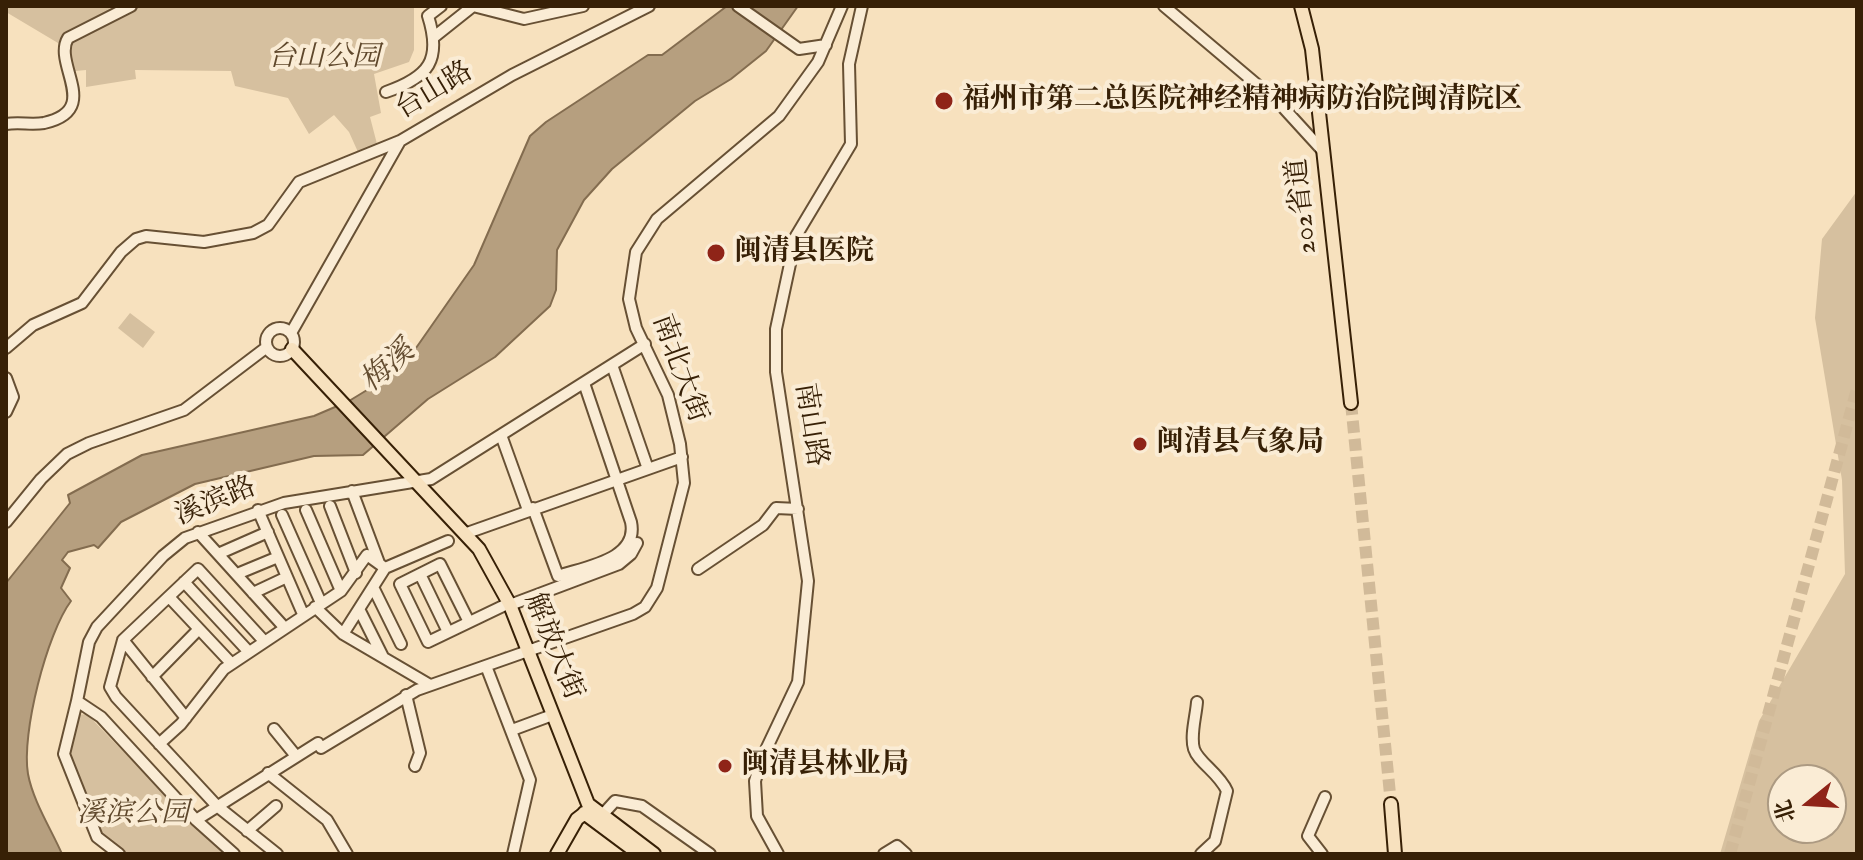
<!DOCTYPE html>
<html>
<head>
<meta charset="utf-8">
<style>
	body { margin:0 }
	#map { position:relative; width:1863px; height:860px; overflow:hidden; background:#f7e1be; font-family:"IM FELL English","Noto Serif SC",serif }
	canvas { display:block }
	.frame { position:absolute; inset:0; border:8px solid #372006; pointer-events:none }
	.north { position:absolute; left:1767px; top:764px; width:80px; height:80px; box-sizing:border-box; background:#faecd5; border:2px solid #ac9a82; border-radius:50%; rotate:252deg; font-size:22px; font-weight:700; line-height:32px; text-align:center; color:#372006 }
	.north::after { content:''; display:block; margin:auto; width:28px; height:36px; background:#8f2418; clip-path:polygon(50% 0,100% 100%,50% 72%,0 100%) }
</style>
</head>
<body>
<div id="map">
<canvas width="1863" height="860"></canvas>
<div class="frame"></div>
<div class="north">北</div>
</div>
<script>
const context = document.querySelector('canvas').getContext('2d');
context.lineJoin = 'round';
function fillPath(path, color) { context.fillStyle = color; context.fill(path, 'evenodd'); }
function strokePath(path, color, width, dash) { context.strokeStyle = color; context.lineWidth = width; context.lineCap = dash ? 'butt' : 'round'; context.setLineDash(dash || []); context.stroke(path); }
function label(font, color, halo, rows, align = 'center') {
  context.font = font + ' "IM FELL English","Noto Serif SC",serif'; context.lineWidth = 8; context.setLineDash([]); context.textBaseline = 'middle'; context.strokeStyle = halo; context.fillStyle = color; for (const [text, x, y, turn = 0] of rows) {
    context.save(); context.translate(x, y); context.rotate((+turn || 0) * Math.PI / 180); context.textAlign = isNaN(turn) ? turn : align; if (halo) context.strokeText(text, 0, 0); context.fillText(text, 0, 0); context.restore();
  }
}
const green = new Path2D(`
	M6 6H414V50L409 62 374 74 381 113 370 117 377 144 358 152 349 132 334 115 309 134 288 98 235 86 231 71 135 70 136 79 86 87V70L65 72 58 43 6 12Z
	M1857 191V854H1720L1759 721 1845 574 1842 480 1815 318 1822 239ZM1783 780H1831V828H1783Z
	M130 313 155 332 143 348 118 328Z
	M87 714 206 837 226 854H125L100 837 68 759 76 715Z`);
const water = new Path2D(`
	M727 6H798L766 51 731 79 695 101 612 169 584 200 557 250 556 290 550 306 495 357 428 399 363 455 314 456 195 484 121 522 98 548 94 545 68 552 62 560 70 568 61 588 71 601C47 633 21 734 28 774 33 801 51 829 62 854H6V583L70 503 68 495 142 455 314 416 349 401 390 376 416 348 474 265 530 136 546 122 648 55H662Z`);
const majorTunnel = new Path2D(`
	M1351 403 1391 804
	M1730 854 1857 389`);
const minor = new Path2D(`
	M738 6 799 49 826 45
	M1164 6 1280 104 1322 150
	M434 37 473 6 524 19 583 6
	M386 92C429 77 442 60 428 16L441 6
	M6 124C19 122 32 125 44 123 103 110 52 64 68 38L131 6
	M266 342a14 14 0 1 1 28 0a14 14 0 1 1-28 0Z
	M291 333 400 141 512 75 649 6
	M6 348 33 325 82 303 121 252 136 239 146 236 204 242 253 233 268 225 299 182 400 141
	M612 365 648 469
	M6 378 13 397 6 412
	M501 435 528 510
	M352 491 379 563
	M330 506 356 573
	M533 508 558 576C584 567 639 560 631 522L584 383
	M258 510 303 614
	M306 510 341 591
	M282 515 321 603
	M6 522 41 479 67 454 89 443 184 410 267 347
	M198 532 284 627
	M467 533 682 457
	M218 554 268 532
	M698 569 763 525 776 508 798 509
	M237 574 278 557
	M420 574 448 632
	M184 582 248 651
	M373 587 401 644
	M253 593 287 577
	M169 597 231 663
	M510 605 619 564 631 554 637 543
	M315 607 343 634 430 685
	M359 609 383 657
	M469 622 440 564 400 584 428 642 503 606
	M343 634 385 568
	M123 640 186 718
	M264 641 198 569 123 640 110 687 116 697 217 806 277 854
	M486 666 530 780 513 854
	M152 677 199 629
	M406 695 420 753 415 766
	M77 701 64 754 97 837 119 854
	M1197 702C1196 716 1190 736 1194 749 1198 762 1219 773 1227 791L1215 841 1201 854
	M274 729 296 756
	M512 730 547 717
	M159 744 181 724 224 669 341 591 367 555 385 568 448 541
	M268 773 327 820 347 854
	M605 812 615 801 642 806 710 854
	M196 820 318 743 321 748 417 690 633 614 645 607 657 588 684 483 680 444 668 395 636 328 629 299 636 252 657 219 779 116 818 62 842 6
	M247 831 276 806
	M234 854 196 820 101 717 77 701 89 642 97 627 163 556 185 538 284 503 431 479 645 344
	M778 854 757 816 755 781 762 758 798 682 808 581 776 372V329L796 236 851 144 849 64 862 6
	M884 854 897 846 906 854
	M1322 854 1308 836 1325 797`);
const major = new Path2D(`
	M1301 6 1312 49 1351 403
	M292 349 479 549 510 605 588 804 654 854
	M1391 804 1395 854
	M584 813 639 854
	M557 854 577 819 590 809`);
const markers = [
	[944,101,10,"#8f2418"],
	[716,253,10,"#8f2418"],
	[1140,444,8,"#8f2418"],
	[725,766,8,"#8f2418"]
];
const parkNames = [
	["台山公园",324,59],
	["溪滨公园",133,815]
];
const streetNames = [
	["台山路",435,92,-31],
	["202省道",1304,206,-96],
	["南北大街",678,369,70],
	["南山路",809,425,81],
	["溪滨路",216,503,-22],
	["解放大街",552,647,68]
];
const poiNames = [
	["福州市第二总医院神经精神病防治院闽清院区",962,101],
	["闽清县医院",734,253],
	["闽清县气象局",1156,444],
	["闽清县林业局",741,766]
];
const waterNames = [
	["梅溪",389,368,-41]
];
fillPath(green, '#d6c09f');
fillPath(water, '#b69f7f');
strokePath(water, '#836c4f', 2);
strokePath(majorTunnel, '#d1ba99', 12, [12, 6]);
strokePath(minor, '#675034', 14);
strokePath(major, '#372006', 16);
strokePath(minor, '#faecd5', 10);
strokePath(major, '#f7e1be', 12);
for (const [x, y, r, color] of markers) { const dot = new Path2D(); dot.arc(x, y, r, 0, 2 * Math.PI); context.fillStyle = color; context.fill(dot); strokePath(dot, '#faecd5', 3); }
label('italic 28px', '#5f482c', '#faecd5', parkNames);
label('28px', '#372006', '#faecd5', streetNames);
label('bold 28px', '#372006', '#faecd5', poiNames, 'left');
label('italic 30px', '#634c30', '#faecd5', waterNames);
</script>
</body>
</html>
